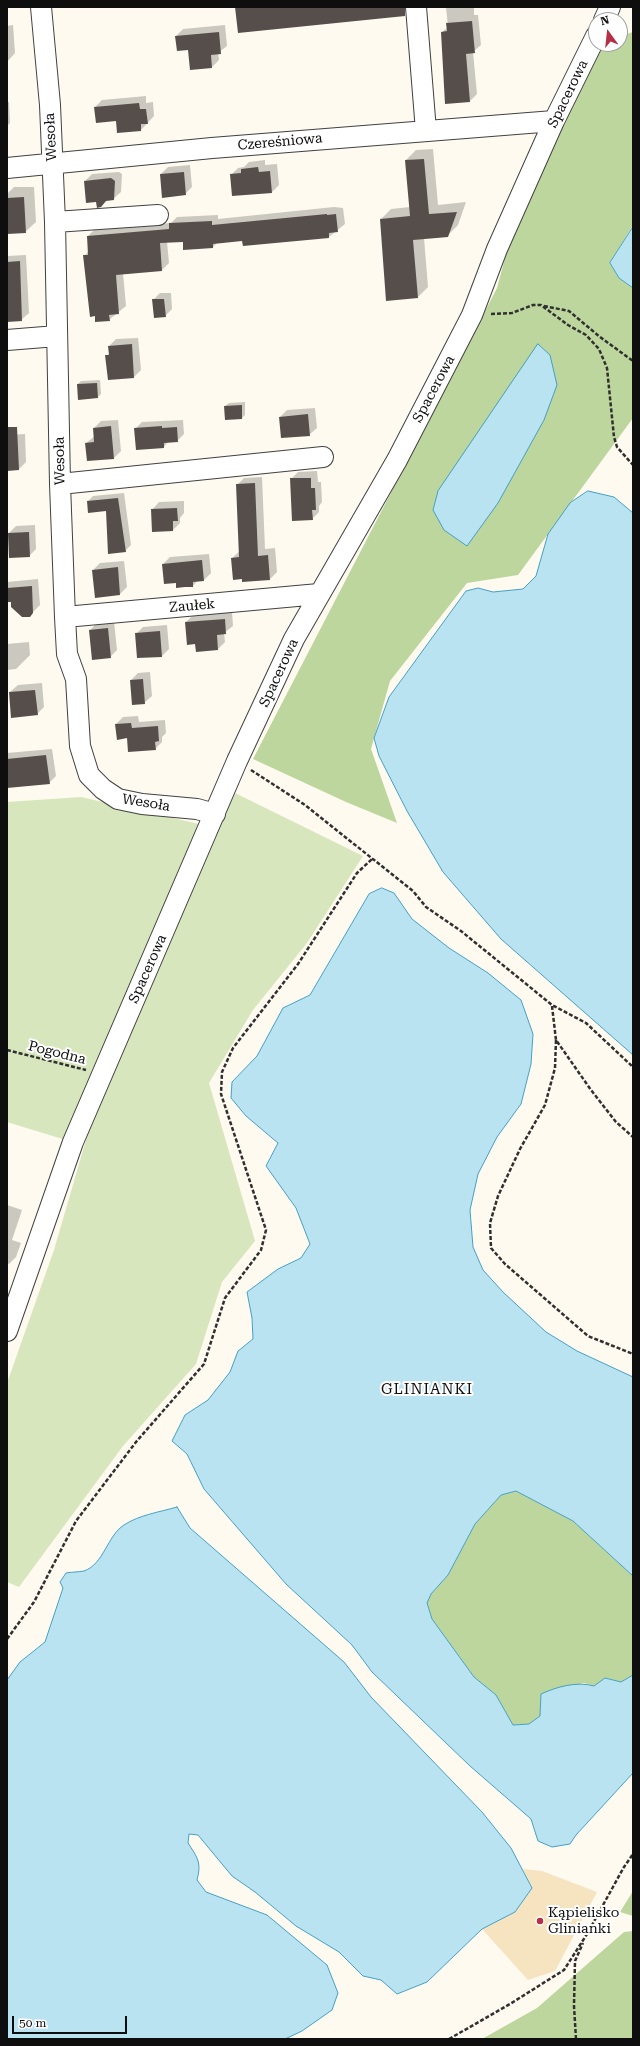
<!DOCTYPE html>
<html>
<head>
<meta charset="utf-8">
<style>
	body { margin:0 }
	#map { position:relative; width:640px; height:2046px; overflow:hidden; background:#fefaf0; font-family:"Roboto Serif",serif }
	canvas { display:block }
	.frame { position:absolute; inset:0; border:8px solid #0e0e0e; pointer-events:none }
	.north { position:absolute; left:588px; top:12px; width:40px; height:40px; box-sizing:border-box; background:#fff; border:1px solid #9f9f9f; border-radius:50%; rotate:345deg; font-size:11px; font-weight:700; line-height:16px; text-align:center; color:#0e0e0e }
	.north::after { content:''; display:block; margin:auto; width:14px; height:18px; background:#b43047; clip-path:polygon(50% 0,100% 100%,50% 72%,0 100%) }
	.scale { position:absolute; left:12px; top:2016px; width:115px; height:18px; box-sizing:border-box; border:2px solid #0e0e0e; border-top:0; padding-left:5px; font-size:12px; line-height:14px; white-space:nowrap; color:#0e0e0e; -webkit-text-stroke:3px #fff; paint-order:stroke }
</style>
</head>
<body>
<div id="map">
<canvas width="640" height="2046"></canvas>
<div class="frame"></div>
<div class="north">N</div>
<div class="scale">50 m</div>
</div>
<script>
const context = document.querySelector('canvas').getContext('2d');
context.lineJoin = 'round';
function fillPath(path, color) { context.fillStyle = color; context.fill(path, 'evenodd'); }
function strokePath(path, color, width, dash) { context.strokeStyle = color; context.lineWidth = width; context.lineCap = dash ? 'butt' : 'round'; context.setLineDash(dash || []); context.stroke(path); }
function label(font, color, halo, rows, align = 'center') {
  context.font = font + ' "Roboto Serif",serif'; context.lineWidth = 4; context.setLineDash([]); context.textBaseline = 'middle'; context.strokeStyle = halo; context.fillStyle = color; for (const [text, x, y, turn = 0] of rows) {
    context.save(); context.translate(x, y); context.rotate((+turn || 0) * Math.PI / 180); context.textAlign = isNaN(turn) ? turn : align; if (halo) context.strokeText(text, 0, 0); context.fillText(text, 0, 0); context.restore();
  }
}
const green = new Path2D(`
	M231 791 363 856 307 943 253 1010 209 1083 255 1241 222 1282 196 1364 123 1446 19 1587 7 1582V1383L54 1250 99 1095Z
	M81 797 199 824 69 1141 7 1122V802Z`);
const forest = new Path2D(`
	M633 32V225L610 263 619 278 633 288V418L518 575 467 583 390 681 371 749 397 823 346 802 253 759 497 288 513 228 594 55 605 44H620V36Z
	M516 1491 573 1521 633 1576V1675L621 1682 605 1678 594 1686 584 1683 541 1694 540 1716 529 1724 513 1725 496 1695 474 1677 432 1619 427 1603 431 1594 448 1575 475 1524 501 1495Z
	M633 1891V1916L620 1912Z
	M633 1931V2039H482L537 2008 624 1932Z`);
const sand = new Path2D(`
	M523 1869 542 1871 597 1892 555 1971 528 1980 482 1929 515 1912 532 1888Z`);
const water = new Path2D(`
	M633 227V288L619 278 610 263Z
	M538 344 550 355 557 385 544 420 498 503 467 546 444 530 433 510 438 491Z
	M588 491 614 497 633 513V1055L501 939 443 872 407 811 379 756 374 738 389 697 466 591 478 588 493 592 523 589 536 576 548 534 570 503Z
	M382 888 394 893 412 919 449 948 488 973 521 1000 533 1034 531 1064 521 1104 497 1137 478 1174 470 1210 473 1247 483 1270 503 1292 546 1332 577 1351 633 1377V1576L573 1521 516 1491 501 1495 475 1524 448 1575 431 1594 427 1603 432 1619 474 1677 496 1695 513 1725 529 1724 540 1716 541 1694C556 1687 577 1681 594 1686L605 1678 621 1682 633 1675V1773L576 1835 570 1844 552 1847 538 1841 531 1819 470 1766 372 1672 352 1645 286 1584 204 1489 187 1454 172 1441 185 1415 208 1400 230 1372 238 1351 253 1339 252 1318 247 1292 278 1269 301 1258 310 1244 296 1208 266 1166 278 1143 246 1116 231 1098 232 1082 257 1056 283 1008 310 995 369 894Z
	M177 1507 190 1528 344 1662 371 1697 482 1812 511 1848 532 1888 515 1912 482 1929 427 1982 397 1994 381 1980 363 1976 339 1952 296 1926 255 1892 232 1876 198 1835 189 1834 188 1843C197 1857 202 1862 197 1880L206 1892 267 1915 327 1965 338 1993 332 2010 302 2031 285 2039H7V1680L20 1662 45 1642 63 1588 60 1582 66 1573C71 1572 79 1572 84 1571 104 1564 107 1536 124 1525 139 1515 160 1512 177 1507Z`);
const shadow = new Path2D(`
	M446 7H474V15H478L481 45 473 52 477 94 470 101 442 32 448 27Z
	M13 25 15 53 7 62V26Z
	M225 25 227 46 218 53 219 60 212 67 176 36 183 29Z
	M146 96V103L153 102 154 116 141 130 95 107 102 100Z
	M7 102H9L10 123 7 126Z
	M433 149 438 205 466 202 458 225 447 236 424 238 428 287 418 297 381 219 391 209 410 207 406 160 416 150Z
	M265 160V165L277 164 279 185 272 192 231 175 238 168 244 167 249 162Z
	M190 165 192 187 185 194 161 174 168 167Z
	M119 172 122 174 121 192 113 199 97 201 85 181 92 174Z
	M14 187H34L36 222 25 232 7 233V194Z
	M334 207 343 208 345 224 329 237 244 244 243 240 217 243 213 247 184 241 167 242 169 263 162 270 123 273 126 306 109 320 84 256 89 251 88 236 95 229 171 223 177 217 218 215V219Z
	M26 255 29 313 21 320 7 321V256Z
	M160 293H171L172 309 165 316 153 300Z
	M138 338 141 370 134 377 106 356 110 353 109 346 116 339Z
	M100 380 101 394 98 397 79 399 78 384 81 381Z
	M245 402V415L242 418 225 406 229 403Z
	M315 408 317 428 309 435 280 417 287 410Z
	M118 420 121 451 114 458 86 443 95 436 94 428 101 421Z
	M183 420 184 434 177 441 168 442 164 447 135 429 142 422Z
	M25 434 26 462 19 469 7 470V435Z
	M317 471 318 482H321L322 502 319 506V512L312 519 291 479 298 472Z
	M262 477 265 549 275 548 277 572 270 579 232 558 240 551 237 485 244 478Z
	M124 493 131 545 125 551 107 510 88 501 93 496Z
	M184 501V513L180 518V523L173 530 152 510 159 502Z
	M35 525 36 549 29 556 9 533 16 526Z
	M209 554 211 573 204 580H198L193 586 163 564 170 557Z
	M124 561 127 587 120 594 93 570 100 563Z
	M38 579 40 605 29 616 12 601H7V582Z
	M232 612 233 626 224 633 225 642 218 649 196 643 186 622 193 615Z
	M114 621 117 650 110 657 93 659 90 630 97 623Z
	M167 625 169 649 162 656 136 634 143 627Z
	M29 642 30 655 16 669 7 670V644Z
	M150 672 152 696 144 703 131 680 138 673Z
	M42 683 44 707 37 714 10 692 18 685Z
	M138 716 139 722 165 720 166 733 162 737V742L155 749 128 737 116 724 123 717Z
	M52 749 56 776 49 783 7 787V753Z
	M7 1205 22 1210 12 1240 21 1243 16 1257 9 1264 7 1263Z`);
const building = new Path2D(`
	M235 7H405V16L238 33Z
	M472 21 475 53 466 54 470 102 445 104 441 32 447 31 446 23Z
	M219 32 221 54 211 55 212 68 190 70 188 50 177 51 175 36Z
	M139 103 140 109H146L148 124H141V131L117 133 116 121 96 123 94 107Z
	M424 159 429 214 457 212 448 237 413 240 418 298 386 301 380 219 410 216 405 160Z
	M258 167 259 172 270 171 272 193 232 196 230 174 241 173V169Z
	M184 172 186 195 162 198 160 174Z
	M111 178 115 181 114 200 106 201 101 207 97 208 96 202 86 203 84 181Z
	M24 197 26 233 7 234V198Z
	M327 214V215L336 214 338 232 329 233V238L243 246 242 241 213 244V248L183 250V242L160 243 162 271 116 275 119 314 109 315 110 321 95 322V316L90 317 83 255H88L87 236 169 229V223L212 221V225Z
	M20 261 22 321 7 322V262Z
	M152 299H164L166 317 154 318Z
	M132 344 134 378 108 380 105 355H109L108 346Z
	M97 383 98 398 78 400 77 384Z
	M242 405V419L225 420 224 406Z
	M308 414 310 436 281 438 279 417Z
	M111 426 114 459 87 461 85 443 94 442 93 428Z
	M162 426V428L177 427 178 442 164 443V448L136 450 134 428Z
	M7 427H17L19 470 7 471Z
	M290 478H311V488H315L316 510H312L313 520 292 521Z
	M255 483 258 556 268 555 270 580 242 582V579L233 580 231 558 239 557 236 484Z
	M118 498 126 552 108 554 106 511 88 513 87 501Z
	M177 508 178 521H173V531L152 532 151 509Z
	M29 532 30 557 9 558 8 533Z
	M202 560 204 581 193 582V587H185L176 588V583L164 584 162 564Z
	M118 567 120 595 95 598 92 570Z
	M32 586 33 613 30 617H22L11 607V602H7V588Z
	M225 619 226 634 217 635 218 650 196 652 195 644 187 645 185 622Z
	M108 628 111 658 92 660 89 630Z
	M160 631 162 657 137 658 135 633Z
	M143 679 145 704 132 705 130 680Z
	M35 690 38 715 11 718 9 692Z
	M131 723 132 728 158 726 159 741 155 742 156 750 128 752 127 738 117 740 115 724Z
	M46 755 50 784 7 788V759Z`);
const path = new Path2D(`
	M544 306 569 311 600 337 633 361
	M491 314 512 313 533 305H541L568 325 586 335 599 349 607 368 614 437 617 447 633 465
	M251 770 305 805 413 891 426 907 461 931 552 1005 586 1023 633 1067
	M552 1006 556 1040 591 1090 616 1122 633 1137
	M556 1040 555 1068 545 1105 520 1149 498 1196 490 1223 491 1248 505 1264 588 1336 633 1354
	M7 1050 86 1070
	M7 1639 34 1602 76 1521 136 1442 204 1364 225 1298 261 1250 266 1230 221 1094 222 1072 233 1048 298 964 357 873 372 859
	M449 2039 510 2004 564 1970 587 1934 624 1867 633 1854
	M576 2039 574 2006 575 1961 583 1943`);
const minor = new Path2D(`
	M41 7 50 105 55 222 60 484 65 617 67 654 76 679 80 746 89 775 103 789 118 799 142 804 197 809 215 814
	M416 7 426 131
	M604 20 610 7
	M7 168 212 148 554 121
	M55 222 158 215
	M7 340 57 336
	M60 484 323 457
	M65 617 319 594
	M7 1331 73 1142 237 761 294 639 397 460 472 315 497 249 554 121 596 36`);
const markers = [
	[540,1921,4,"#b43047"]
];
const streetNames = [
	["Spacerowa",568,94,-64],
	["Wesoła",51,137,-93],
	["Czereśniowa",280,142,-5],
	["Spacerowa",434,389,-62],
	["Wesoła",60,461,-91],
	["Zaułek",192,606,-5],
	["Spacerowa",279,673,-65],
	["Wesoła",146,803,9],
	["Spacerowa",148,969,-66],
	["Pogodna",57,1053,14]
];
const poiNames = [
	["Kąpielisko",548,1913],
	["Glinianki",548,1929]
];
const neighbourhoodNames = [
	["GLINIANKI",427,1390]
];
fillPath(green, '#d7e6bc');
fillPath(forest, '#bdd69d');
fillPath(sand, '#f6e4c0');
fillPath(water, '#b9e3f1');
strokePath(water, '#45a0c3', 1);
fillPath(shadow, '#0003');
fillPath(building, '#564e4b');
strokePath(minor, '#414141', 22);
strokePath(path, '#303030', 2.5, [4, 2]);
strokePath(minor, '#fff', 20);
for (const [x, y, r, color] of markers) { const dot = new Path2D(); dot.arc(x, y, r, 0, 2 * Math.PI); context.fillStyle = color; context.fill(dot); strokePath(dot, '#fff', 1.5); }
label('14px', '#0e0e0e', '#fff', streetNames);
label('14px', '#0e0e0e', '#fff', poiNames, 'left');
context.letterSpacing = '1px';
label('15px', '#0e0e0e', '#fff', neighbourhoodNames);
context.letterSpacing = '0px';
</script>
</body>
</html>
